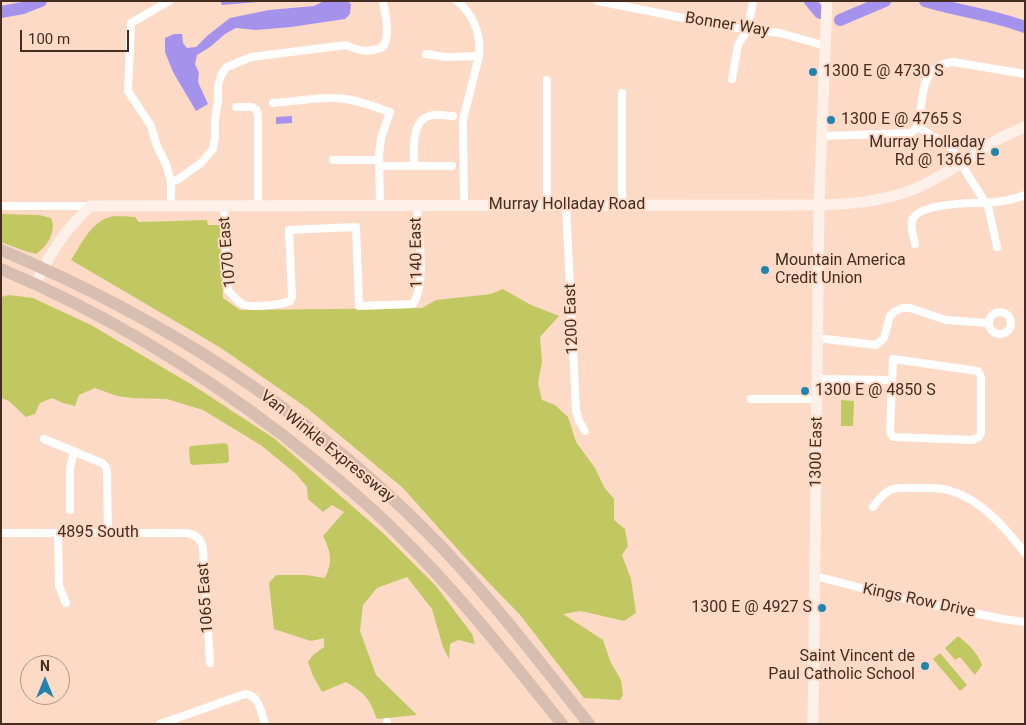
<!DOCTYPE html>
<html>
<head>
<meta charset="utf-8">
<style>
	body { margin:0 }
	#map { position:relative; width:1026px; height:725px; overflow:hidden; background:#fcdac6; font-family:Roboto,sans-serif }
	canvas { display:block }
	.frame { position:absolute; inset:0; border:2px solid #432d20; pointer-events:none }
	.north { position:absolute; left:20px; top:655px; width:50px; height:50px; box-sizing:border-box; background:#fcdac6; border:1px solid #b29584; border-radius:50%; rotate:0deg; font-size:14px; font-weight:700; line-height:20px; text-align:center; color:#432d20 }
	.north::after { content:''; display:block; margin:auto; width:18px; height:22px; background:#2084ae; clip-path:polygon(50% 0,100% 100%,50% 72%,0 100%) }
	.scale { position:absolute; left:20px; top:30px; width:109px; height:22px; box-sizing:border-box; border:2px solid #432d20; border-top:0; padding-left:6px; font-size:15px; line-height:18px; white-space:nowrap; color:#432d20; -webkit-text-stroke:4px #fcdac6; paint-order:stroke }
</style>
</head>
<body>
<div id="map">
<canvas width="1026" height="725"></canvas>
<div class="frame"></div>
<div class="north">N</div>
<div class="scale">100 m</div>
</div>
<script>
const context = document.querySelector('canvas').getContext('2d');
context.lineJoin = 'round';
function fillPath(path, color) { context.fillStyle = color; context.fill(path, 'evenodd'); }
function strokePath(path, color, width, dash) { context.strokeStyle = color; context.lineWidth = width; context.lineCap = dash ? 'butt' : 'round'; context.setLineDash(dash || []); context.stroke(path); }
function label(font, color, halo, rows, align = 'center') {
  context.font = font + ' Roboto,sans-serif'; context.lineWidth = 4; context.setLineDash([]); context.textBaseline = 'middle'; context.strokeStyle = halo; context.fillStyle = color; for (const [text, x, y, turn = 0] of rows) {
    context.save(); context.translate(x, y); context.rotate((+turn || 0) * Math.PI / 180); context.textAlign = isNaN(turn) ? turn : align; if (halo) context.strokeText(text, 0, 0); context.fillText(text, 0, 0); context.restore();
  }
}
const green = new Path2D(`
	M1 214 39 215 51 218C57 231 47 247 36 254L22 250 1 242Z
	M135 217 139 222 207 220 208 225H220L223 298 240 310 422 308 436 300 491 294 503 289 531 305 559 316 540 337 542 362 538 383 542 400 555 405 568 417 576 442 595 468 604 487 614 499V520L625 529 628 546 622 555 631 579 636 613 624 621 581 611 563 614 603 640 610 661 621 680 623 695 620 700 584 698 521 616 469 562 403 488 307 408 221 348 71 260C80 246 90 224 107 218 115 215 127 217 135 217Z
	M9 295 33 298 91 325 194 386 275 439 383 533 436 586 472 634 475 644 458 640 450 644 449 659 443 647 432 609 407 577 377 588 363 605 360 631 376 675 417 715 377 719C369 698 366 694 346 682L322 692 313 676 308 662 313 655 324 647V638L311 641 274 629 269 583 276 575H306L325 578C333 561 331 553 323 536L344 512 332 505 323 512 308 499 307 487 296 474 262 446 203 410 167 399 132 398 117 396 95 388 79 395 75 406 63 403 52 398 40 403 35 414 26 417 9 401 1 398V297Z
	M841 400 854 401 853 426H841Z
	M225 443 228 445 229 461 227 463 192 465 190 463 189 448 191 446Z
	M958 636C969 645 977 652 982 665L975 675 960 657 955 660 945 648Z
	M940 653 967 685 960 691 933 659Z`);
const water = new Path2D(`
	M220 1H270L222 5Z
	M324 1H347L351 4 350 14 345 19 291 27 256 30 236 28 225 34 210 47 197 55 195 64 199 73 198 82 208 104 196 111 173 72 165 52V38L174 34H182L183 43 187 48 196 47 207 36 230 18 269 10 314 6Z
	M292 116V123L276 124V117Z`);
const river = new Path2D(`
	M810 1 820 13
	M925 1C958 11 992 15 1025 27
	M1 12 23 8 41 1
	M840 20 885 1`);
const minor = new Path2D(`
	M169 1 131 23 128 91 151 126 157 146 166 164 171 182V206
	M457 1C474 15 481 35 479 56L463 120 464 206
	M598 1 729 27 780 33 826 46
	M426 54 446 57 479 56
	M732 79 738 45 748 29 753 1
	M547 80V205
	M622 93V205
	M273 103C299 101 327 95 352 100 365 103 378 108 390 112L381 138 379 155 380 206
	M236 107H252L256 109 258 115V206
	M917 127 946 144 951 148 985 202 989 210 997 247
	M822 136 911 133 917 127 919 123C923 98 919 66 953 62L1025 74
	M333 160H379
	M379 166H452
	M414 166C414 151 411 121 429 116 436 113 446 116 453 116
	M171 182 177 180 201 163 213 149 215 137V120L218 100V85L222 73 227 67 251 57 346 45C354 49 364 52 373 50 376 49 379 49 381 48 392 41 385 12 383 1
	M566 205 576 410 579 421 585 431
	M1 206H91
	M224 206 228 290C232 295 236 300 242 304 250 308 281 305 290 301L292 297 289 230 356 227 359 306 413 304C427 284 418 231 417 206
	M915 244C914 237 910 228 912 221 917 201 979 204 995 202 1006 201 1015 199 1025 195
	M989 323a11 11 0 1 1 22 0a11 11 0 1 1-22 0Z
	M817 338 876 345 884 338 890 316 894 312 902 308H910L946 320 988 323
	M893 359 978 371 981 377V433L979 437 972 440 893 437 890 432Z
	M817 379 892 380
	M751 399H817
	M44 439 102 463 106 467 107 472 108 533
	M873 507C887 487 893 487 916 488 928 488 940 487 951 491 981 499 1006 529 1025 553
	M70 510V468L74 452
	M1 533H186C196 534 201 539 203 548L210 663
	M58 533 59 586 66 603
	M815 576 904 599 1003 619 1025 622
	M387 722V724
	M160 724 245 694C259 695 261 712 265 724`);
const secondary = new Path2D(`
	M36 283C51 252 65 229 91 206L804 205C843 205 881 203 917 188 946 175 971 156 997 140 1006 135 1016 131 1025 127
	M813 724 819 205 827 1`);
const primary = new Path2D(`
	M1 250C162 318 302 407 425 530 485 590 536 658 589 724
	M1 269C103 312 196 369 284 436 323 467 361 497 396 532 457 591 509 658 562 724`);
const markers = [
	[813,72,5,"#2084ae"],
	[831,120,5,"#2084ae"],
	[995,152,5,"#2084ae"],
	[765,270,5,"#2084ae"],
	[805,391,5,"#2084ae"],
	[822,608,5,"#2084ae"],
	[925,666,5,"#2084ae"]
];
const streetNames = [
	["Bonner Way",727,25,9],
	["Murray Holladay Road",567,205],
	["1070 East",228,252,-95],
	["1140 East",417,253,-91],
	["1200 East",572,319,-92],
	["Van Winkle Expressway",327,447,39],
	["1300 East",817,452,-89],
	["4895 South",98,533],
	["1065 East",206,598,-94],
	["Kings Row Drive",919,601,12]
];
const poiNames = [
	["1300 E @ 4730 S",823,72],
	["1300 E @ 4765 S",841,120],
	["Murray Holladay",985,143,"right"],
	["Rd @ 1366 E",985,161,"right"],
	["Mountain America",775,261],
	["Credit Union",775,279],
	["1300 E @ 4850 S",815,391],
	["1300 E @ 4927 S",812,608,"right"],
	["Saint Vincent de",915,657,"right"],
	["Paul Catholic School",915,675,"right"]
];
fillPath(green, '#c1c861');
fillPath(water, '#a592ed');
strokePath(river, '#a592ed', 12);
strokePath(minor, '#fff', 8);
strokePath(secondary, '#fcf0e8', 11);
strokePath(primary, '#d7beb0', 12);
for (const [x, y, r, color] of markers) { const dot = new Path2D(); dot.arc(x, y, r, 0, 2 * Math.PI); context.fillStyle = color; context.fill(dot); strokePath(dot, '#fcdac6', 2); }
label('16px', '#432d20', '#fcdac6', streetNames);
label('16px', '#432d20', '#fcdac6', poiNames, 'left');
</script>
</body>
</html>
